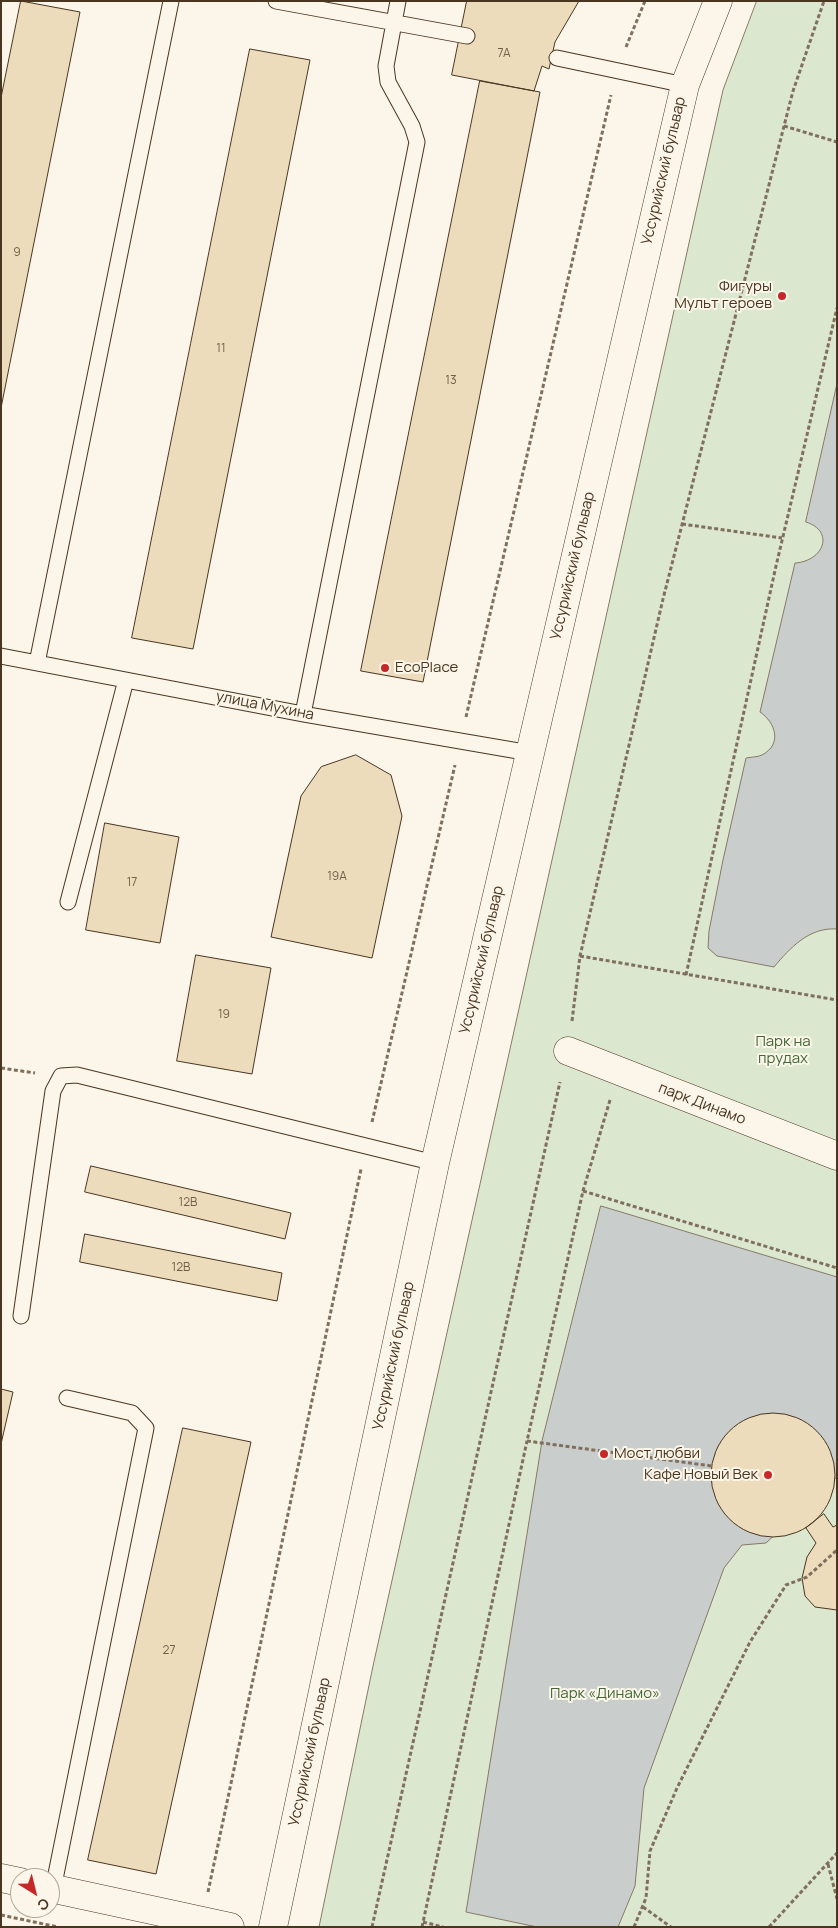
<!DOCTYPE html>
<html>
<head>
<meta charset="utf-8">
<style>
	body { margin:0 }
	#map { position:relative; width:838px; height:1928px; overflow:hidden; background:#fbf6e9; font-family:Manrope,sans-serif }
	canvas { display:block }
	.frame { position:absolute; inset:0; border:2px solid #4a3520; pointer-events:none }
	.north { position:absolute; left:10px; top:1868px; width:50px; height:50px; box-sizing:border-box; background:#fbf6e9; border:1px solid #b4a999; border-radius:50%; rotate:144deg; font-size:14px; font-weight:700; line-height:20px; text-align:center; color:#4a3520 }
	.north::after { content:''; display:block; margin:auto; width:18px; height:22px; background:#c62828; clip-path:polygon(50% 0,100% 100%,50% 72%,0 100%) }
</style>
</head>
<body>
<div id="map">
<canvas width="838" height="1928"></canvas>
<div class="frame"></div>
<div class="north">С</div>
</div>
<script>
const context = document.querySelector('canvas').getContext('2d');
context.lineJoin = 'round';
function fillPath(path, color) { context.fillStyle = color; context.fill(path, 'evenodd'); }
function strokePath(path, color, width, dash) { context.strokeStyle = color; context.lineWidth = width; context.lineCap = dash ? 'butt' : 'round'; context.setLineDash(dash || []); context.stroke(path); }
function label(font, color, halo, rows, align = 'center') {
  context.font = font + ' Manrope,sans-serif'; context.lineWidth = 4; context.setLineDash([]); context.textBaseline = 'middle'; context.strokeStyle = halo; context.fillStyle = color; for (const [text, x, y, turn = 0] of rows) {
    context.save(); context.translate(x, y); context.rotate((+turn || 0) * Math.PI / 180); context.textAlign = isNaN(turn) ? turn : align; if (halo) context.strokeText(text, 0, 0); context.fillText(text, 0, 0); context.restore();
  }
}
const green = new Path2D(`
	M757 1H837V1927H319L373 1666 723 90Z`);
const water = new Path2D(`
	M837 384V929C809 927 790 948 774 967L717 956 708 948 709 931 723 860 746 758C751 757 758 757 762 755 783 744 775 722 760 712L795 563C824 561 835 531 806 522Z
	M601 1206 837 1277V1477L766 1543 742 1545 724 1568 644 1788 635 1886 618 1927H537L466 1912 542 1441Z`);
const building = new Path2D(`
	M21 1 80 12 1 408V98Z
	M467 1H579L555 42 549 69 542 66 534 91 452 75Z
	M250 49 310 60 193 649 132 638Z
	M480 81 540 92 423 682 361 671Z
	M356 755 391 775 402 816 372 958 271 937 301 796 321 767Z
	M105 823 179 837 160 943 86 930Z
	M196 955 271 968 252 1074 177 1061Z
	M91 1166 291 1213 285 1239 85 1192Z
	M85 1234 282 1273 277 1301 80 1262Z
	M1 1389 13 1392 1 1444Z
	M711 1475a62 62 0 1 1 124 0a62 62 0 1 1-124 0Z
	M183 1428 251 1442 156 1874 88 1860Z
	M824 1514 833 1527 837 1525V1610L815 1607 805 1596 802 1578 807 1557 816 1543 806 1528Z`);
const path = new Path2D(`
	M626 47 645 1
	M784 126 837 142
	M682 524 782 538
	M466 717 611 95
	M580 956 837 1000
	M686 975 776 566 837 308
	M572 1021 580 956 663 599 793 91 824 1
	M1 1068 35 1073
	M610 1100 583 1191 527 1441 712 1466
	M372 1122 455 765
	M583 1191 837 1268
	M828 1864 837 1899
	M208 1892 361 1169
	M643 1907 671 1927
	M1 1915 58 1927
	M423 1922 443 1927
	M372 1927 560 1082
	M422 1927 527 1441
	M634 1927 646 1898 650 1851 677 1788 750 1642 786 1585 807 1577 837 1550
	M769 1927 837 1853`);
const lane = new Path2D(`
	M276 1 467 36
	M557 58 685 85
	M1 656 303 714 530 753
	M37 663 171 1
	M303 714 417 142 412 126 388 82 386 66 398 1
	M68 902 126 680
	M21 1316 53 1091 61 1076 77 1075 435 1163
	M53 1889 146 1428 132 1413 67 1398`);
const street = new Path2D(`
	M568 1051 837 1156`);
const secondary = new Path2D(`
	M1 1878 20 1882
	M50 1888 230 1927
	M273 1927 435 1163 685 85 718 1`);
const markers = [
	[782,296,5,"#c62828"],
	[385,668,5,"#c62828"],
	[604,1454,5,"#c62828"],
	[768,1475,5,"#c62828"]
];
const numberNames = [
	["7А",504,54],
	["9",17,253],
	["11",221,349],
	["13",451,381],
	["19А",337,877],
	["17",132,883],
	["19",224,1015],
	["12В",188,1203],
	["12В",181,1268],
	["27",169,1651]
];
const streetNames = [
	["Уссурийский бульвар",664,171,-77],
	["Уссурийский бульвар",573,566,-77],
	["улица Мухина",265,706,11],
	["Уссурийский бульвар",482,960,-77],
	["парк Динамо",702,1104,21],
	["Уссурийский бульвар",394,1356,-78],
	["Уссурийский бульвар",310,1752,-78]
];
const poiNames = [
	["Фигуры",772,287],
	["Мульт героев",772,304],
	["EcoPlace",395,668,"left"],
	["Мост любви",614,1454,"left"],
	["Кафе Новый Век",758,1475]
];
const parkNames = [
	["Парк на",783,1042],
	["прудах",783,1059],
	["Парк «Динамо»",605,1694]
];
fillPath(green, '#dce7d0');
strokePath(green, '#887966', 1);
fillPath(water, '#c9cecd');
strokePath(water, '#887966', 1);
fillPath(building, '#ecdcbc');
strokePath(building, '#4a3520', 1);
strokePath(lane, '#4a3520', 17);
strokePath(street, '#4a3520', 29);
strokePath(secondary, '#4a3520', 29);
strokePath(path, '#7f6f5c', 3, [4, 2.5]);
strokePath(lane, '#fbf6e9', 15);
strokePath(street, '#fbf6e9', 28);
strokePath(secondary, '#fbf6e9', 28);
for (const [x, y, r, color] of markers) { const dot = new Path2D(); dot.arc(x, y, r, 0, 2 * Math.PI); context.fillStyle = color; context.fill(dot); strokePath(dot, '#fbf6e9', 2); }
label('12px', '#725f47', null, numberNames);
label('15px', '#4a3520', '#fbf6e9', streetNames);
label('15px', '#4a3520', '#fbf6e9', poiNames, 'right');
label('15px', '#436837', '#fbf6e9', parkNames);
</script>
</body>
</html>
